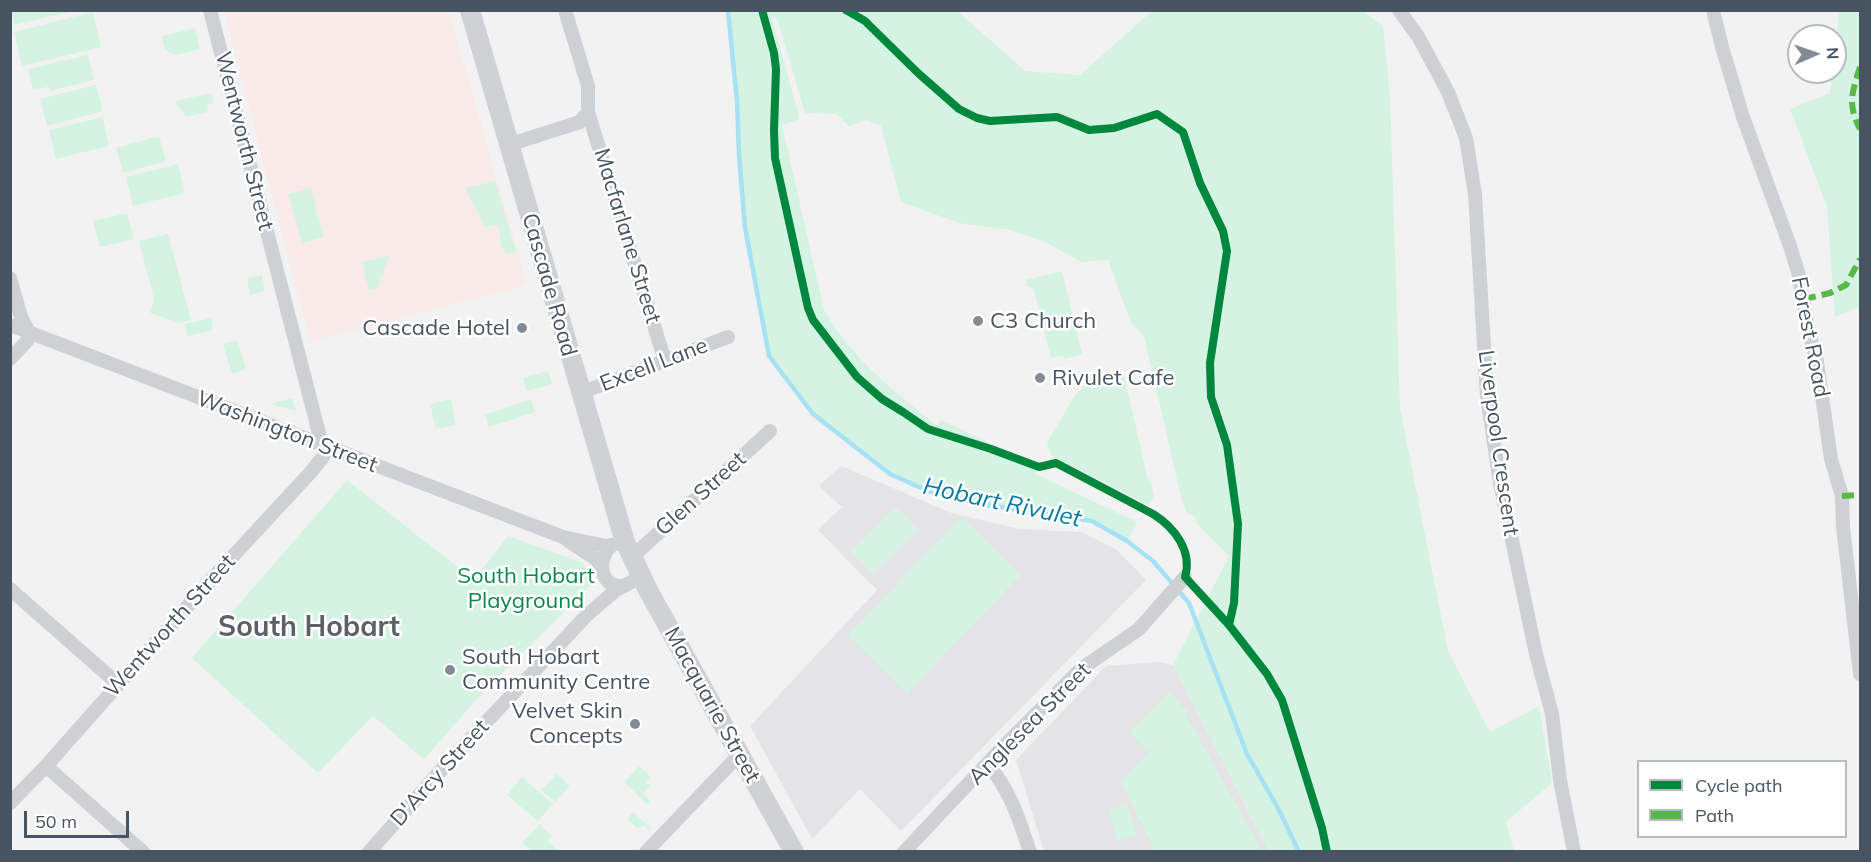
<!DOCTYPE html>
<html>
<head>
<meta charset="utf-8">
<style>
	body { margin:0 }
	#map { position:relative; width:1871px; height:862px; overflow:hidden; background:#f3f2f2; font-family:Mulish,sans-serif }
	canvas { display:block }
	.frame { position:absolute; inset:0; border:12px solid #475461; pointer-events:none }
	.legend { position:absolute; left:1637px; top:760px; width:210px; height:78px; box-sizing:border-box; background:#fff; border:2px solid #b5bbc0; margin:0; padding:8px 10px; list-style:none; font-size:18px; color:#475461 }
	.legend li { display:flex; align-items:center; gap:12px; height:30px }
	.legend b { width:30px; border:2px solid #b5bbc0 }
	.north { position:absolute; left:1787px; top:24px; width:60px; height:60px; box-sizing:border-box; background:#fff; border:2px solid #b5bbc0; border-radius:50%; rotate:88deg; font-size:16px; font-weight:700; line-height:24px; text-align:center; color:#475461 }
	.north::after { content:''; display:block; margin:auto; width:21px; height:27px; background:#838b94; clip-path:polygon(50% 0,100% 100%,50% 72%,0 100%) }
	.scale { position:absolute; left:24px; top:811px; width:105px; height:27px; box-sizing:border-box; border:3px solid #475461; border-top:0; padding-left:8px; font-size:18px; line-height:21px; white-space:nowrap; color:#475461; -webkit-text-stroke:4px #fff; paint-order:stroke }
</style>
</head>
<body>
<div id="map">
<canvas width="1871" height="862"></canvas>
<div class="frame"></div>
<ul class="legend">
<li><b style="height:8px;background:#00873e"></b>Cycle path</li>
<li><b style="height:8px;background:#58b947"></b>Path</li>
</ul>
<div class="north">N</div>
<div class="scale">50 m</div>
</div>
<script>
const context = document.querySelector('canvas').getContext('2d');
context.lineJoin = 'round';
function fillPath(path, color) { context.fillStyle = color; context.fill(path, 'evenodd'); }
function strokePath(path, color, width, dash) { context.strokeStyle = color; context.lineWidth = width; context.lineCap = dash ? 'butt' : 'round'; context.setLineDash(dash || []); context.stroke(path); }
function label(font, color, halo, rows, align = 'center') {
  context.font = font + ' Mulish,sans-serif'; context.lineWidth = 5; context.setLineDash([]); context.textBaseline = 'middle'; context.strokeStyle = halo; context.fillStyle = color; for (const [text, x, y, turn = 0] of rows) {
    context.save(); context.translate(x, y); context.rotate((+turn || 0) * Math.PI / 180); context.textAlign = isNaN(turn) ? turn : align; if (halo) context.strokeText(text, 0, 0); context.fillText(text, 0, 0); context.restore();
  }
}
const education = new Path2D(`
	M841 466 951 513 1019 529 1081 532 1117 550 1146 580 901 831 860 789 812 839 750 726 877 590 818 530 842 507 819 486Z
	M1159 662 1173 665 1269 851H1044L1016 760 1106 666Z`);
const medical = new Path2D(`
	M224 11H449L527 285 310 342Z`);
const green = new Path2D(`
	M11 10H74V11L14 25Z
	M728 11H959L961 14 1025 71 1080 75 1152 11H1363L1383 26 1390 96 1400 408 1448 651 1490 732 1539 706 1552 783 1506 822 1514 851H1269L1173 665 1229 556 1197 524 1195 517 1187 513 1181 497 1144 336 1131 323 1108 260 1081 262 1043 241 1009 230 959 223 901 202 881 126 867 120 849 126 836 114 805 113 778 21 771 15 800 119 782 125 824 310C851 358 895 392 937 426L941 420 1038 466 1036 474 1137 522 1127 541 1092 521 986 505 928 491 890 474 813 414 769 356 745 227 739 155 737 101Z
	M1839 11H1860V307L1835 317 1827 207 1790 109 1830 93 1832 72H1835V49Z
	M93 12 101 47 22 66 14 32Z
	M195 28 200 49 177 55 165 50 162 36Z
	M88 55 94 80 50 91 48 87 33 90 28 69Z
	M96 85 103 111 47 126 40 99Z
	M211 93 214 103 207 105 208 112 186 117 175 101Z
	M103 117 109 146 56 159 49 130Z
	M159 136 166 161 123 173 116 148Z
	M178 164 185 193 133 206 126 177Z
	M495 181 516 252 506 254 502 247 498 225 485 227 465 188Z
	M311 188 324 237 302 243 288 194Z
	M127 213 134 239 100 247 93 221Z
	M168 234 191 320 180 323 150 313 154 299 139 241Z
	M389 256 377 288 369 290 362 262Z
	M1062 271 1082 354 1064 359 1063 355 1051 358 1033 287H1028L1026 280Z
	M262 275 265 291 250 295 247 278Z
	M211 318 213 330 188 336 185 324Z
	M237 340 246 369 232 374 223 344Z
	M548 371 552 384 526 391 523 378Z
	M1124 375 1148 480 1151 481 1154 496 1148 505 1052 456 1047 446 1048 441 1076 394 1086 384Z
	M292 398 296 411 270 404Z
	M451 399 456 425 436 429 430 404Z
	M531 399 535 412 489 427 485 415Z
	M347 480 474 580 508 536 584 563 590 586 476 700 424 759 373 716 318 773 192 658Z
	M896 506 918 529 873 574 850 551Z
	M962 517 1021 575 907 693 848 635Z
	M1169 692 1188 712 1186 715 1262 851H1155L1121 781 1164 738 1148 752 1129 732Z
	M639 766 651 777 646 782 650 786 643 794 650 801 647 804 624 782Z
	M557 774 570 786 555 802 541 790Z
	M522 777 553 804 538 821 507 795Z
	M1127 804 1137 835 1118 841 1108 810Z
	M633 812 652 829 650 831 645 826 637 828 627 819Z
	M540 824 552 836 548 841 558 851H532L522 843Z`);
const stream = new Path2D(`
	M728 10 737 101 739 155 745 227 769 356 813 414 890 474 928 491 986 505 1092 521 1127 541 1153 561 1189 603 1247 754 1278 808 1299 852`);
const street = new Path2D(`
	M210 10 322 445
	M565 10 588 86V112L665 361
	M1399 10 1419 38 1448 92 1466 138 1475 194 1487 397 1500 483 1536 654 1552 714 1560 780 1574 852
	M1713 10 1722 47 1743 117 1790 246 1798 272 1808 329 1817 362 1831 459 1842 496 1843 527 1860 674
	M508 145 580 122 588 112
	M10 278 21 317 29 332 27 341 10 359
	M10 325 563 537 606 546 625 542
	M580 393 728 337
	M567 540 597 560 602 568
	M611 546C596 559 600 588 623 586
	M632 557 770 431
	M10 589 118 684
	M987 764C1010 789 1019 819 1030 852
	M46 766 143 852
	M10 803 46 766 209 582 310 473 323 457 327 447
	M369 852 444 767 586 616 616 590 641 577
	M646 852 739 755
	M904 852 998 752 1081 669 1139 629 1185 577`);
const secondary = new Path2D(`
	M470 10 625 542 649 592 794 852`);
const quiet = new Path2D(`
	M1860 67C1852 93 1847 104 1860 129
	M1804 299 1830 293 1846 285 1860 259
	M1842 496 1860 495`);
const cycleway = new Path2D(`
	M762 10 774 53 776 69 774 130 775 158 808 308 813 320 857 377 882 399 903 412 928 429 991 449 1039 467 1056 463 1153 514C1174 527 1193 551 1185 577L1229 625 1267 674 1282 700 1322 828 1327 852
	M846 10 865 21 918 73 959 109 977 118 990 121 1057 117 1089 130 1114 128 1157 114 1183 132 1200 183 1223 231 1227 251 1210 363 1211 397 1227 445 1238 524 1234 603 1229 625`);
const markers = [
	[978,321,6,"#838b94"],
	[522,328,6,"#838b94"],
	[1040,378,6,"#838b94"],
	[450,670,6,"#838b94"],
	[635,724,6,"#838b94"]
];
const streetNames = [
	["Wentworth Street",244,141,76],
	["Macfarlane Street",627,236,73],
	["Cascade Road",549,285,74],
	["Forest Road",1810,337,79],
	["Excell Lane",654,365,-21],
	["Washington Street",287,432,21],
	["Liverpool Crescent",1498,443,82],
	["Glen Street",701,494,-42],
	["Wentworth Street",170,626,-48],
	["Macquarie Street",712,705,61],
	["Anglesea Street",1030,724,-45],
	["D'Arcy Street",440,773,-48]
];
const poiNames = [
	["C3 Church",990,321],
	["Cascade Hotel",510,328,"right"],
	["Rivulet Cafe",1052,378],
	["South Hobart",462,657],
	["Community Centre",462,682],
	["Velvet Skin",623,711,"right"],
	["Concepts",623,736,"right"]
];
const parkNames = [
	["South Hobart",526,576],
	["Playground",526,601]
];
const waterNames = [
	["Hobart Rivulet",1002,503,12]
];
const districtNames = [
	["South Hobart",309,628]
];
fillPath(education, '#e4e3e5');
fillPath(medical, '#f9ebe9');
fillPath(green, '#d5f3e2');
strokePath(stream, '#a7e1f4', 4.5);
strokePath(street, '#ced1d3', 14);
strokePath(secondary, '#cfd2d5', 20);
strokePath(quiet, '#58b947', 6, [12, 6]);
strokePath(cycleway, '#00873e', 8);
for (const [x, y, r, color] of markers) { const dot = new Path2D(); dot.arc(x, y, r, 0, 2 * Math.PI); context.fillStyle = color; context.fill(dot); strokePath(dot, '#fff', 2); }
label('22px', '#475461', '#fff', streetNames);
label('22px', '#475461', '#fff', poiNames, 'left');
label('22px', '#0e864f', '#fff', parkNames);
label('italic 24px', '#037aa2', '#fff', waterNames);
label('bold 28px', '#5d6167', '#fff', districtNames);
</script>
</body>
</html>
